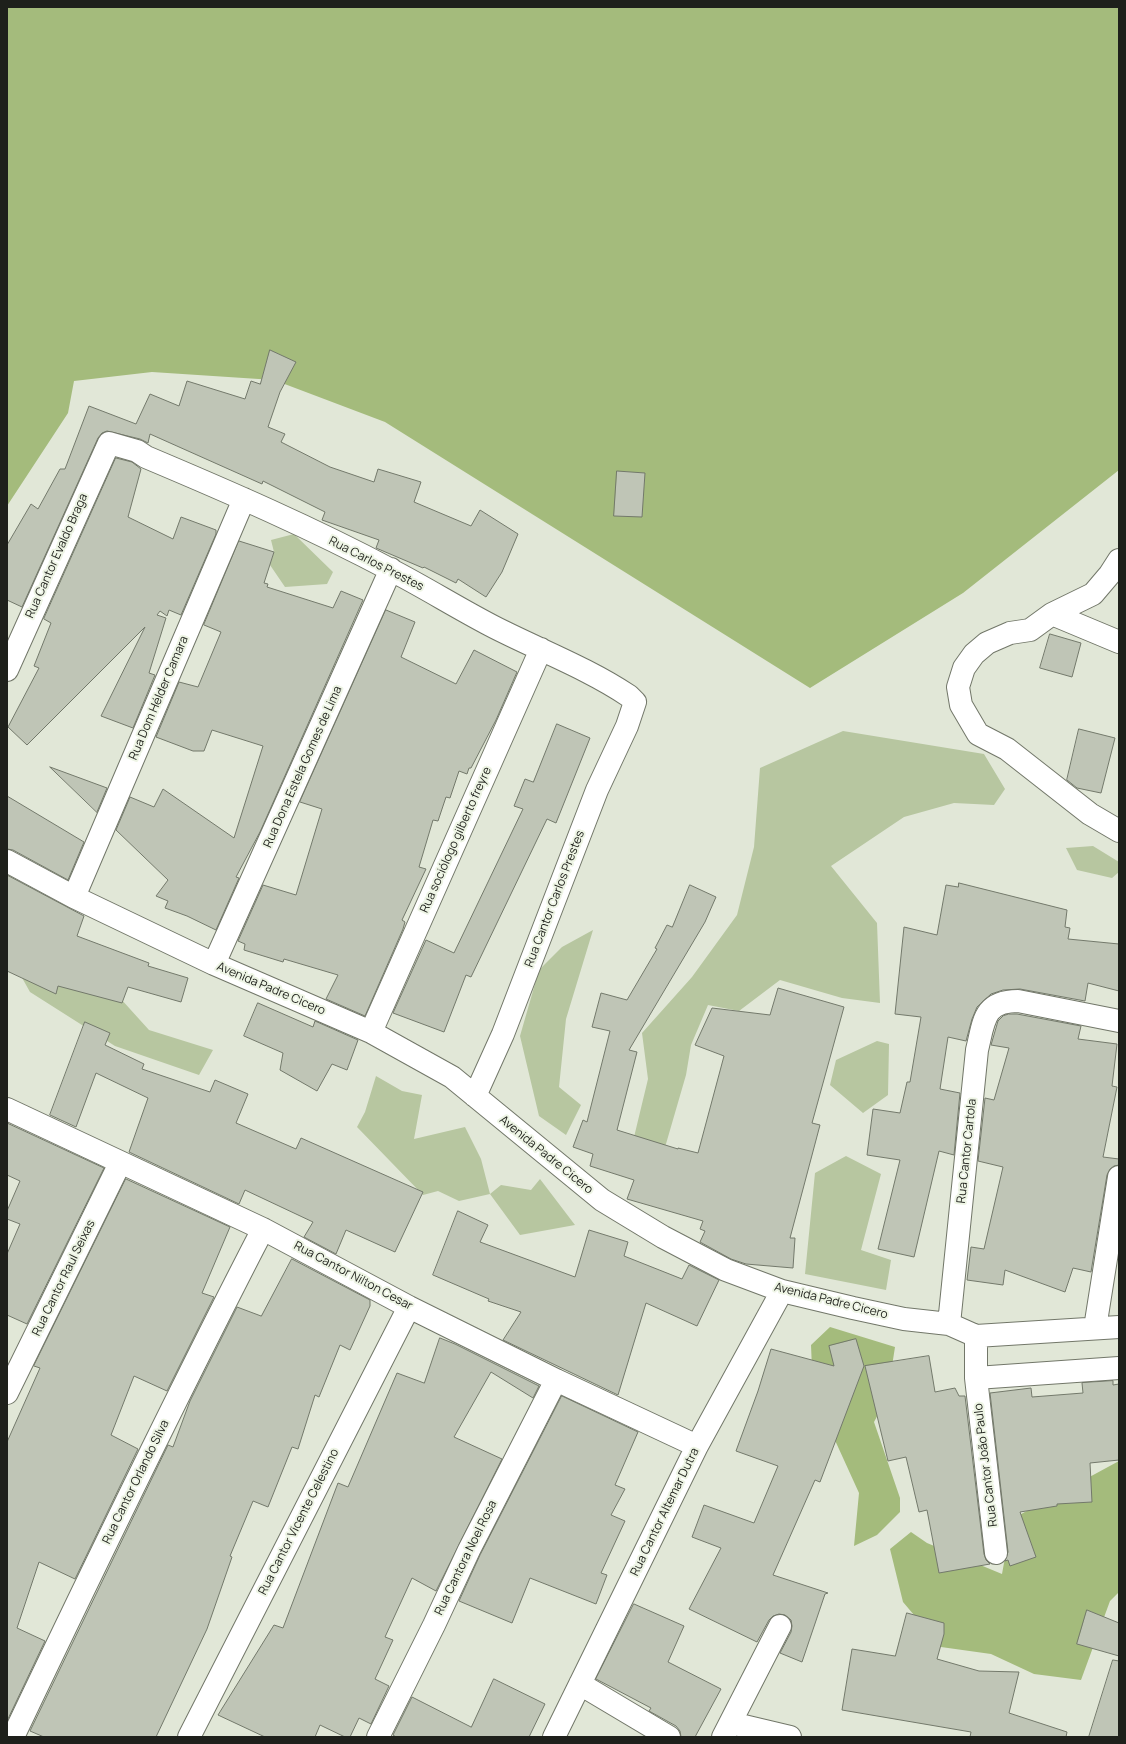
<!DOCTYPE html>
<html>
<head>
<meta charset="utf-8">
<style>
	body { margin:0 }
	#map { position:relative; width:1126px; height:1744px; overflow:hidden; background:#e1e7d7; font-family:Manrope,sans-serif }
	canvas { display:block }
	.frame { position:absolute; inset:0; border:8px solid #1e201b; pointer-events:none }
</style>
</head>
<body>
<div id="map">
<canvas width="1126" height="1744"></canvas>
<div class="frame"></div>
</div>
<script>
const context = document.querySelector('canvas').getContext('2d');
context.lineJoin = 'round';
function fillPath(path, color) { context.fillStyle = color; context.fill(path, 'evenodd'); }
function strokePath(path, color, width, dash) { context.strokeStyle = color; context.lineWidth = width; context.lineCap = dash ? 'butt' : 'round'; context.setLineDash(dash || []); context.stroke(path); }
function label(font, color, halo, rows, align = 'center') {
  context.font = font + ' Manrope,sans-serif'; context.lineWidth = 4; context.setLineDash([]); context.textBaseline = 'middle'; context.strokeStyle = halo; context.fillStyle = color; for (const [text, x, y, turn = 0] of rows) {
    context.save(); context.translate(x, y); context.rotate((+turn || 0) * Math.PI / 180); context.textAlign = isNaN(turn) ? turn : align; if (halo) context.strokeText(text, 0, 0); context.fillText(text, 0, 0); context.restore();
  }
}
const green = new Path2D(`
	M294 534 333 572 327 584 285 587 270 565 274 552 271 540Z
	M843 731 984 754 1005 789 994 805 954 803 904 817 831 866 877 923 880 1003 842 998 780 980 739 1011 708 1005 691 1045 686 1075 659 1168 628 1162 648 1079 642 1033 692 977 737 915 754 847 760 768Z
	M1093 846 1119 862V872L1112 878 1077 870 1066 848Z
	M593 930 566 1019 559 1087 581 1105 566 1135 539 1116 520 1036 539 970 562 947Z
	M7 935 92 967 149 1030 213 1050 199 1075 115 1046 30 992 16 967Z
	M877 1041 889 1044 888 1095 863 1113 830 1085 836 1060Z
	M376 1076 402 1091 422 1095 414 1139 465 1127 481 1159 490 1194 501 1185 531 1190 540 1179 575 1225 520 1235 490 1194 459 1201 438 1191 423 1195 357 1127 365 1112Z
	M846 1156 881 1174 861 1250 891 1260 886 1290 805 1274 815 1173Z`);
const forest = new Path2D(`
	M7 7H1119V470L963 593 810 688 385 422 274 380 152 372 74 381 68 413 7 506Z
	M830 1327 895 1347 887 1398 874 1422 900 1498V1512L877 1535 854 1546 859 1493 813 1392 811 1345Z
	M1119 1461V1592L1110 1601 1081 1680 1034 1674 991 1654 941 1647 903 1602 890 1549 911 1532 927 1543 1002 1574 1012 1519Z`);
const building = new Path2D(`
	M270 350 296 362 280 392 268 427 285 434 281 442 330 467 374 482 378 469 421 482 414 502 471 526 480 510 518 534 502 572 486 597 458 579 456 583 424 567 423 568 376 548 379 540 322 520 325 512 263 481 262 484 150 434 148 443 140 439 107 431 102 433 98 438 22 607 7 600V545L31 504 38 509 60 469H65L89 406 136 424 150 394 179 406 187 381 245 399 251 381 260 384Z
	M116 458 132 462 141 469 128 517 173 539 181 517 216 530V534L181 615 169 610 167 616 160 611 157 615 166 618 149 673 155 675 133 728 101 716 145 627 27 745 8 727 39 668 34 666 51 623 44 619Z
	M617 471 645 473 642 517 614 516Z
	M239 541 274 552 264 583 268 584 267 587 333 608 341 591 363 600 260 832 236 877 239 878 216 930 187 916 165 908 168 901 156 896 168 880 116 830 130 797 154 807 163 789 234 838 263 746 212 730 204 751H193L156 737 179 682 198 687 221 632 204 625Z
	M386 610 415 622 401 657 456 684 474 650 517 672 496 720 471 768H469L467 774 459 771 450 798 446 797 438 821 433 820 419 867 426 869 402 920 405 922 403 929 365 1016 326 999 338 975 284 959 283 962 244 950 245 944 238 941 263 885 296 895 322 809 300 802Z
	M1050 634 1081 643 1072 677 1040 668Z
	M557 724 590 738 556 823 547 819 471 977 466 975 444 1032 393 1013 426 940 454 953 523 809 514 806 525 779 533 782Z
	M1079 729 1115 738 1101 793 1077 788 1067 780Z
	M50 767 107 788 97 812Z
	M7 796 84 842 68 880 13 850 7 849Z
	M7 875 84 916 77 936 149 963 148 966 188 978 181 1002 128 987 122 1003 58 986 56 994 7 971Z
	M959 883 1067 910 1065 927 1070 928 1068 939 1119 944V991L1088 983 1085 1001 1020 989 1003 990 991 994 977 1007 972 1019 966 1041 948 1037 940 1089 960 1093 954 1155 939 1151 914 1257 878 1249 900 1160 867 1155 873 1109 900 1113 907 1082H910L921 1017 895 1014 904 927 937 935 946 885 958 887Z
	M690 885 716 897 705 922 629 1050 637 1052 617 1130 678 1149V1148L698 1153 724 1056 695 1045 712 1008 770 1015 778 988 844 1007 812 1123 820 1125 790 1238H795L793 1268 746 1264 731 1259 700 1242 705 1231 700 1229 703 1221 627 1199 634 1180 590 1166 593 1154 573 1147 583 1120 587 1122 610 1031 592 1027 601 993 627 1000 657 949 655 948 667 925 672 927Z
	M258 1003 313 1027 315 1021 358 1040 347 1070 332 1064 317 1091 280 1070 283 1053 244 1036Z
	M1009 1014H1017L1081 1026 1078 1039 1117 1044 1112 1086 1117 1087 1103 1157 1119 1159V1165L1114 1166 1110 1169 1107 1175 1091 1272 1073 1268 1065 1292 1005 1270 1003 1285 967 1280 971 1247 984 1249 1003 1167 978 1161 985 1098 994 1100 1009 1048 991 1045 998 1021 1003 1016Z
	M85 1022 110 1033 105 1045 144 1064 142 1069 210 1092 215 1080 248 1094 236 1123 296 1149 301 1138 423 1192 395 1252 346 1230 336 1254 304 1237 313 1222 245 1190 239 1204 129 1152 148 1098 96 1073 76 1127 50 1115Z
	M7 1123 104 1168 27 1324 7 1315V1254L20 1224 7 1219V1211L20 1181 7 1175Z
	M126 1179 230 1227 202 1293 214 1297 167 1391 134 1376 111 1435 138 1449 75 1579 39 1562 17 1628 45 1641 7 1721V1442L40 1368 34 1366Z
	M458 1211 488 1225 480 1242 575 1277 589 1230 628 1242 624 1256 682 1279 689 1265 719 1280 697 1326 646 1303 618 1395 503 1340 521 1312 488 1301 489 1299 433 1275Z
	M292 1259 370 1300V1306L350 1350 340 1345 319 1397 315 1395 298 1449 292 1447 268 1507 253 1501 230 1556 232 1557 207 1629 156 1737H44L30 1731 168 1445 173 1447 190 1401 237 1307 261 1316Z
	M440 1338 455 1344 539 1386 533 1398 491 1372 454 1437 502 1459 436 1591 412 1578 385 1637 393 1640 375 1679 389 1686 371 1724 359 1718 350 1737H345L320 1725 315 1737H265L218 1715 274 1625 283 1628 338 1483 348 1487 397 1373 424 1383Z
	M856 1339 864 1366 820 1482 815 1480 773 1575 828 1593 825 1594 802 1662 780 1653 791 1632 792 1626 791 1620 785 1615 779 1614 773 1616 769 1620 757 1642 689 1609 721 1548 692 1537 704 1505 754 1523 778 1466 736 1451 758 1391 771 1349 834 1366 829 1346Z
	M929 1356 935 1392 955 1388 959 1396H965L984 1554 986 1560 990 1564 939 1573 927 1510 919 1512 906 1457 888 1461 865 1366Z
	M1113 1381V1385L1119 1384V1460L1090 1463 1092 1502 1057 1504V1506L1020 1512 1036 1557 1010 1566 1008 1560 1005 1561 1008 1552 990 1393 1031 1388 1032 1397 1083 1393 1082 1383Z
	M562 1396 638 1432 615 1485 625 1489 611 1515 625 1521 601 1573 607 1575 596 1604 530 1578 512 1623 459 1601 480 1555Z
	M634 1604 684 1626 668 1662 721 1689 695 1737H681L680 1731 676 1726 649 1711 651 1708 596 1679Z
	M1087 1610 1119 1623V1656L1077 1644Z
	M907 1613 944 1623V1634L937 1659 979 1671 1019 1672 1009 1713 1067 1732 1066 1737H970L971 1732 842 1710 852 1649 895 1656Z
	M1113 1660 1119 1661V1737H1089Z
	M494 1679 545 1704 529 1737H396L393 1735 412 1697 471 1727Z`);
const street = new Path2D(`
	M1119 560 1110 574 1093 594 1052 614 1030 630 1010 633 987 643 974 654 964 668 958 687 961 705 978 734 1007 749 1090 814 1119 831
	M1052 614 1119 642
	M7 670 109 443 137 451 146 457C229 492 312 528 391 570 426 588 459 609 494 627 539 650 587 668 629 696L635 702 627 726 597 790 503 1034 475 1096
	M7 861 74 897 214 964 371 1032 452 1077 602 1200 663 1237 726 1270 782 1291 853 1308 904 1319 949 1324 976 1336 1119 1327
	M74 897 244 499
	M214 964 391 569
	M371 1032 541 649
	M7 1109 263 1229 409 1307 556 1380 697 1446
	M949 1324 977 1050C984 1022 983 1001 1018 1001L1119 1021
	M1095 1328 1119 1177
	M976 1336V1378L996 1553
	M976 1378 1119 1368
	M7 1393 120 1163
	M580 1684 669 1737
	M731 1723 790 1737
	M13 1737C94 1567 176 1397 263 1229
	M189 1737 409 1307
	M378 1737 434 1625 469 1550 556 1380
	M554 1737 697 1446 782 1291
	M723 1737 780 1626`);
const streetNames = [
	["Rua Cantor Evaldo Braga",57,556,-66],
	["Rua Carlos Prestes",376,564,27],
	["Rua Dom Hélder Camara",159,698,-67],
	["Rua Dona Estela Gomes de Lima",303,767,-66],
	["Rua sociólogo gilberto freyre",456,840,-66],
	["Rua Cantor Carlos Prestes",555,899,-69],
	["Avenida Padre Cicero",271,989,23],
	["Rua Cantor Cartola",967,1151,-84],
	["Avenida Padre Cicero",546,1155,39],
	["Rua Cantor Nilton Cesar",353,1276,28],
	["Rua Cantor Raul Seixas",64,1278,-64],
	["Avenida Padre Cicero",831,1301,14],
	["Rua Cantor João Paulo",986,1465,-97],
	["Rua Cantor Orlando Silva",136,1482,-64],
	["Rua Cantor Altemar Dutra",665,1512,-64],
	["Rua Cantor Vicente Celestino",299,1522,-63],
	["Rua Cantora Noel Rosa",466,1558,-64]
];
fillPath(green, '#b7c6a0');
fillPath(forest, '#a4bb7c');
fillPath(building, '#bfc5b6');
strokePath(building, '#73796b', 1);
strokePath(street, '#727769', 24);
strokePath(street, '#fff', 22);
label('12px', '#1e201b', '#eef5e5', streetNames);
</script>
</body>
</html>
